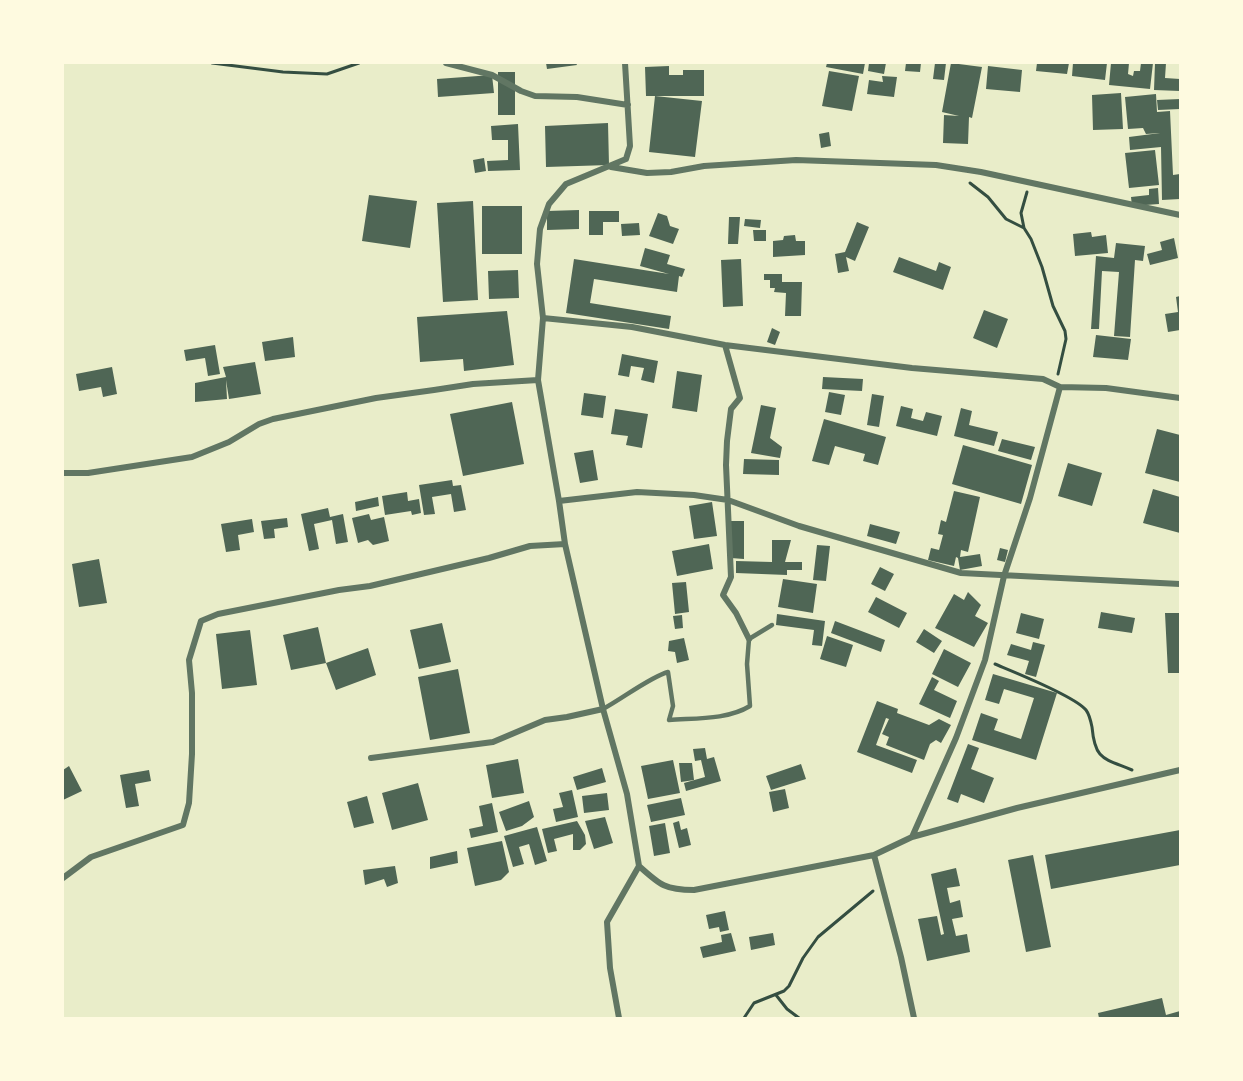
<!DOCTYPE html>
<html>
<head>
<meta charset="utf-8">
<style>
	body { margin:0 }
	#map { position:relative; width:1243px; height:1081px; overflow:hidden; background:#e9edc9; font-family:"Archivo Narrow",sans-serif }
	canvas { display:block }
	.frame { position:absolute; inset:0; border:64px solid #fefae0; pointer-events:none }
</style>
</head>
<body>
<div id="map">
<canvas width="1243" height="1081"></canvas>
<div class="frame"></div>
</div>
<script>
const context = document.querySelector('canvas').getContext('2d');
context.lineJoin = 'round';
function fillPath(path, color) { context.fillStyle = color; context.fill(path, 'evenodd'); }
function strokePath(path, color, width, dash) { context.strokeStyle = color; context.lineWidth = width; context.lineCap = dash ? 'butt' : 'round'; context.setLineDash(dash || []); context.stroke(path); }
const building = new Path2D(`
	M546 63H576L577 65 547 69Z
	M827 63H865L863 74 826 67Z
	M869 63H886L884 74 868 71Z
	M906 63H921L920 72 905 71Z
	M935 63H946L944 80 933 79Z
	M951 63 982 67 972 118 969 117 968 144 943 143 944 115 959 116 942 112Z
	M1037 63H1069L1067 74 1036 71Z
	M1073 63H1107L1105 80 1072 76Z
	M1111 63H1129L1128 74 1133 76 1134 71H1140L1141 63H1153L1150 89 1109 85Z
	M1155 63H1166L1165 78 1180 79V91L1154 90Z
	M669 66V75H683V70H704V96H646L645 67Z
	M988 66 1022 70 1020 92 986 89Z
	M829 71 859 76 852 111 822 106Z
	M498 72H515V115H498Z
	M492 75 494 93 438 97 437 79Z
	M882 76 897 77 894 97 867 94 869 80 883 82Z
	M1121 93 1123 129 1093 130 1092 95Z
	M1156 94 1157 112 1170 111 1173 175 1180 174V199L1162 200 1161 147 1130 150 1129 137 1160 133 1146 134 1143 128 1128 129 1125 97Z
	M655 96 702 101 695 157 649 152Z
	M1180 99V109L1158 110 1157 100Z
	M608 123 609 165 546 167 545 126Z
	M518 124 520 170 488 171 487 161 508 160V140H492L491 126Z
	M829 132 831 146 821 148 819 134Z
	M1155 150 1159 185 1129 188 1125 153Z
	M484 158 486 171 475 173 473 160Z
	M1158 188 1159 204 1132 206 1131 197 1149 195V189Z
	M369 195 417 201 410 248 362 241Z
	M473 201 478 300 443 302 437 203Z
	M482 206H522V254H482Z
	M579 210V229L547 230V211Z
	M589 211H619V222H603V235H589Z
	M658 213 667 216 670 226 679 229 673 244 649 236Z
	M729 217H740L738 244H728Z
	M745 219 761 220 760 228 744 226Z
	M857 222 869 227 855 261 846 257 849 271 838 273 835 254 845 252Z
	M639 223 640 235 622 236 621 224Z
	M753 230H766V241H754Z
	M1091 232 1092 237 1106 235 1108 253 1075 256 1073 234Z
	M795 235 796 241H805V255L773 257V241L783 240 784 236Z
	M1174 238 1178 258 1150 265 1147 254 1162 250 1160 242Z
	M1116 243 1145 246 1143 261 1135 260 1130 337 1114 336 1119 272 1102 271 1099 329H1091L1096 256 1114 258Z
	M645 248 670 255 667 264 685 269 682 277 679 276 677 292 594 279 590 303 671 316 669 329 566 313 574 259 669 274 640 266Z
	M899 257 936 271 939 262 951 267 943 290 893 272Z
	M741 259 743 306 723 307 721 260Z
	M518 270 519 298 489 299 488 271Z
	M764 274H782V282H802L801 316H785L786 293 774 292 775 288H770V280H764Z
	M1180 296V330L1168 332 1165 314 1178 312 1176 297Z
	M984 310 1008 319 997 348 973 338Z
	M507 311 514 365 464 371 463 359 420 362 417 317Z
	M772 328 780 332 775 345 767 342Z
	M1096 335 1131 339 1128 360 1093 357Z
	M293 337 295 357 265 361 262 342Z
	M215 345 220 374 208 376 205 358 186 361 184 350Z
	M622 354 658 361 654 383 641 380 644 368 631 366 629 377 618 375Z
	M255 362 261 394 229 399 226 380 227 399 195 402V383L226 377 223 367Z
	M112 367 117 394 103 397 101 387 79 391 76 374Z
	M677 371 702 375 697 412 672 408Z
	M823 377 863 379 862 391 822 389Z
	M829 392 845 395 841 415 825 412Z
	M584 393 606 396 603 418 581 415Z
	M872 394 884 396 879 427 867 425Z
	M512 402 524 464 463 476 450 414Z
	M761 405 776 408 770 438 782 447 780 458 751 453Z
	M901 406 913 409 911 418 923 421 926 412 942 416 937 436 896 426Z
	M961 408 972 411 969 425 998 432 994 446 954 436Z
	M615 409 648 414 642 448 626 445 628 436 611 434Z
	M824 419 886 437 878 465 863 461 865 454 835 446 829 465 812 461Z
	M1157 429 1180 435V482L1145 473Z
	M1002 439 1035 447 1031 460 998 451Z
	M963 445 1032 465 1021 504 952 484Z
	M593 450 598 480 580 483 574 453Z
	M744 459 779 460V475L743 474Z
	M1068 463 1102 473 1092 506 1058 496Z
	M452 480 453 486 461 485 466 510 454 512 451 494 432 497 435 514 424 515 419 485Z
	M1153 489 1180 497V533L1143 523Z
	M954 491 980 497 968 552 961 550 960 557 980 554 982 566 960 570 958 558 956 557 954 566 928 560 931 548 939 550 943 535 938 534 941 520 946 522Z
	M407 492 408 501 419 499 421 513 412 515 411 511 385 515 382 496Z
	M378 497 379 506 356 511 355 502Z
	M712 502 717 536 694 539 689 506Z
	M328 508 330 517 343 514 348 542 336 544 332 520 314 524 319 549 309 551 301 514Z
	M369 514 371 520 384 517 389 541 373 545 368 540 358 543 352 518Z
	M287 518 288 527 274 529 275 538 264 539 261 521Z
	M252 519 254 532 238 535 240 550 226 552 221 524Z
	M731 521H744V559L731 558Z
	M870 524 900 532 896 544 867 536Z
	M772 540H791L785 562H802V570H787V575L736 573V561L772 562Z
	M709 544 713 569 677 576 672 551Z
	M817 545 830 546 826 581 813 580Z
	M1000 548 1008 550 1005 562 997 560Z
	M99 559 107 603 79 607 72 564Z
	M880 567 894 574 885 591 871 584Z
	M783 579 817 584 813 613 778 607Z
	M686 582 689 612 675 614 672 583Z
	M968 592 981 605 975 616 988 623 974 647 935 628 954 594 964 600Z
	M876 597 907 613 899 628 868 612Z
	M1101 612 1135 618 1132 633 1098 628Z
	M1021 613 1044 619 1039 639 1016 633Z
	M1165 613H1180V673H1168Z
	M777 614 825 621 822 646 812 645 814 630 776 625Z
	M682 615 683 628 675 629 673 616Z
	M835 621 885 640 881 652 831 633Z
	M442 623 451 662 419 669 410 630Z
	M318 627 326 663 291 670 283 635Z
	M924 629 942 641 934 653 916 642Z
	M250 630 257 685 222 689 216 634Z
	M827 636 853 645 846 667 820 659Z
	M684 638 689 660 677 663 675 652 668 651 669 641Z
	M1033 642 1045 645 1036 677 1025 674 1029 661 1007 655 1011 644 1031 650Z
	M368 648 376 675 336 690 326 663Z
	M944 649 971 663 958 687 932 674Z
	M458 669 470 733 430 740 418 677Z
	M993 674 1057 693 1036 760 972 740 981 713 998 719 994 730 1021 739 1034 698 1004 689 999 704 985 700Z
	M932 677 939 681 934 690 957 701 950 718 919 704Z
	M877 701 898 709 897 713 929 725 939 719 951 725 941 743 936 740 930 744 924 760 886 745 889 737 882 734 889 719 886 718 876 745 917 760 912 773 857 752Z
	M968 744 979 748 971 769 994 778 984 803 961 794 958 803 947 799Z
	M705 748 707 759 714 757 721 781 686 791 684 783 705 777 701 760 695 761 693 749Z
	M518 759 524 793 492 798 486 765Z
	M673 760 680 793 648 799 641 766Z
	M679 763H692L694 780 681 782Z
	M801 764 806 779 771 790 766 776Z
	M69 766 82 791 63 800V770Z
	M602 768 606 782 577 790 573 777Z
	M149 770 151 781 135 784 139 806 126 808 120 775Z
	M418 783 428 820 392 830 382 793Z
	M785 789 789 808 773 812 769 792Z
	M572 790 578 817 556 822 553 809 563 807 559 793Z
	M607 793 609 810 584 813 582 796Z
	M367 796 374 823 354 828 347 802Z
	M681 798 685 815 651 822 647 805Z
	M529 801 534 817 522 826 506 831 499 812Z
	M492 803 498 832 471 838 469 829 483 826 479 806Z
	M605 817 613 843 594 849 585 821Z
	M577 821 585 835 586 844 580 850H573V834L554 839 557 851 548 853 542 829Z
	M679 821 681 830 687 828 691 845 679 848 673 823Z
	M665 823 670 853 654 856 649 826Z
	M537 827 547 861 535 865 529 844 519 847 524 864 513 867 504 836Z
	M1180 830V865L1051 889 1045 855Z
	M502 841 509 872 501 880 475 886 467 848Z
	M457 851 458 863 430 869V857Z
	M1033 855 1051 947 1026 952 1008 860Z
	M395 866 398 883 387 887 384 879 365 885 363 870Z
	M956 868 960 886 947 888 950 903 960 900 963 917 952 919 956 936 967 934 970 952 927 961 918 919 937 916 941 935 944 934 931 874Z
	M725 911 729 930 720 932 719 927 709 929 706 915Z
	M731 933 736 951 703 958 700 947 722 942 721 935Z
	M773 933 775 945 751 950 749 937Z
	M1162 998 1166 1015 1180 1011V1018H1099L1098 1013Z`);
const path = new Path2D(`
	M212 63 283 72 327 74 359 63
	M970 183 988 197 1006 219 1024 228 1031 239 1042 267 1053 306 1065 331 1066 339 1058 374
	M1024 228 1021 213 1027 192
	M995 664C1014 672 1075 696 1086 710 1089 714 1091 722 1092 727 1095 760 1103 758 1132 770
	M776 995 787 1009 799 1018
	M744 1018 754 1003 784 991 789 986 803 958 818 937 873 891`);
const service = new Path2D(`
	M603 709C622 699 650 677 668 672L673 706 669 720C696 718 727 720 750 706L747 664 749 639 772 625`);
const minor = new Path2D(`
	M446 63 492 75 521 91 535 96 577 97 628 105
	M611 167 647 173 671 172 704 166 796 160 936 165 981 172 1180 215
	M543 318 632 327 725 345 912 368 1043 379 1060 387 1106 388 1180 398
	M725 345 740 398 731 409 727 441 726 465 731 577 723 595 736 613 749 639
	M63 473H88L192 457 229 442 259 424 273 419 376 398 434 390 473 384 538 380
	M559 501 637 492 694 495 728 500 799 526 961 573 1180 584
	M371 758 493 742 545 720 567 717 603 709
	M912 837 956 738 985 660 1004 576 1030 498 1060 387
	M874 855 901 957 914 1018
	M639 866C660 885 665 890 694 890L874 855 912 837 1017 808 1180 770
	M63 878 91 857 183 825 189 803 192 754V693L189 660 201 621 218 614 339 590 370 586 489 558 530 546 565 544
	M619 1018 610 968 607 922 639 866 627 794 603 709 565 544 559 501 538 380 543 318 537 264 540 229 549 204 566 184 626 159 630 146 625 63`);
fillPath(building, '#4f6655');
strokePath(path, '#344e41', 3);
strokePath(service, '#617663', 4.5);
strokePath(minor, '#617663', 6);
</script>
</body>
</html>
